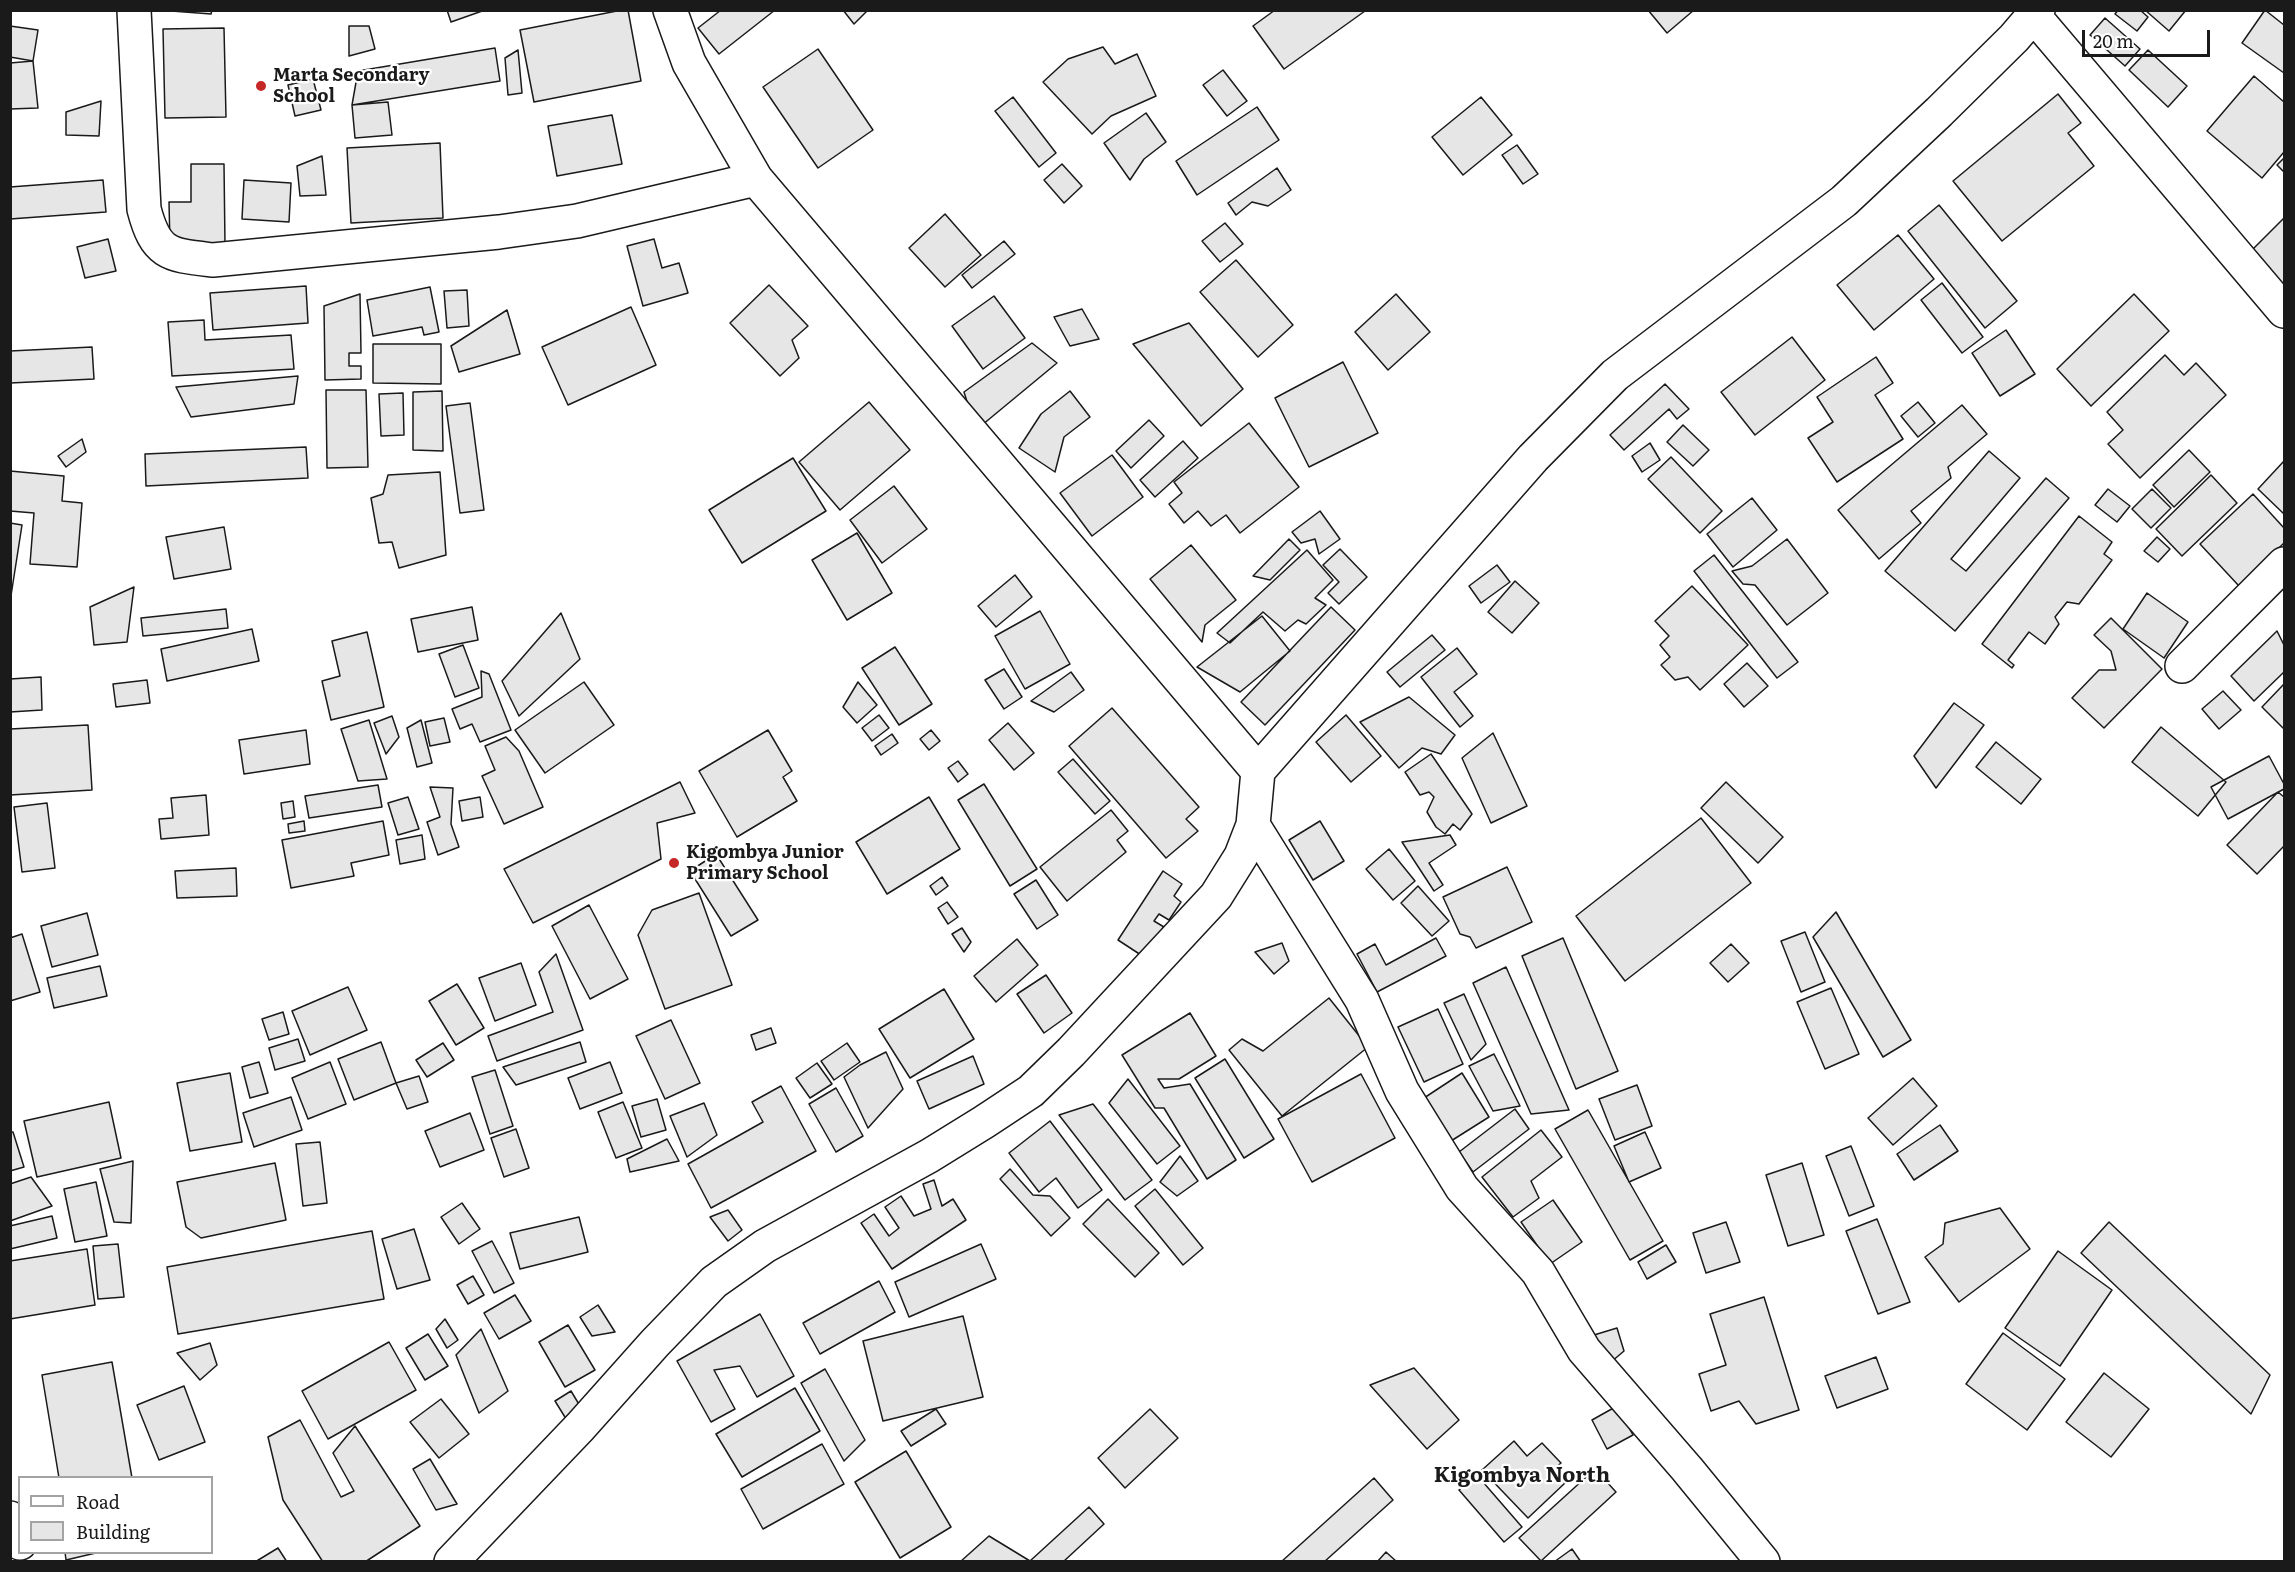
<!DOCTYPE html>
<html>
<head>
<meta charset="utf-8">
<style>
	body { margin:0 }
	#map { position:relative; width:2295px; height:1572px; overflow:hidden; background:#fff; font-family:Literata,serif }
	canvas { display:block }
	.frame { position:absolute; inset:0; border:12px solid #1a1a1a; pointer-events:none }
	.legend { position:absolute; left:18px; top:1476px; width:195px; height:78px; box-sizing:border-box; background:#fff; border:2px solid #a3a3a3; margin:0; padding:8px 10px; list-style:none; font-size:18px; color:#1a1a1a }
	.legend li { display:flex; align-items:center; gap:12px; height:30px }
	.legend b { width:30px; border:2px solid #a3a3a3 }
	.scale { position:absolute; left:2082px; top:30px; width:128px; height:27px; box-sizing:border-box; border:3px solid #1a1a1a; border-top:0; padding-left:8px; font-size:18px; line-height:21px; white-space:nowrap; color:#1a1a1a; -webkit-text-stroke:4px #fff; paint-order:stroke }
</style>
</head>
<body>
<div id="map">
<canvas width="2295" height="1572"></canvas>
<div class="frame"></div>
<ul class="legend">
<li><b style="height:8px;background:#fff"></b>Road</li>
<li><b style="height:16px;background:#e6e6e6"></b>Building</li>
</ul>
<div class="scale">20 m</div>
</div>
<script>
const context = document.querySelector('canvas').getContext('2d');
context.lineJoin = 'round';
function fillPath(path, color) { context.fillStyle = color; context.fill(path, 'evenodd'); }
function strokePath(path, color, width, dash) { context.strokeStyle = color; context.lineWidth = width; context.lineCap = dash ? 'butt' : 'round'; context.setLineDash(dash || []); context.stroke(path); }
function label(font, color, halo, rows, align = 'center') {
  context.font = font + ' Literata,serif'; context.lineWidth = 4.5; context.setLineDash([]); context.textBaseline = 'middle'; context.strokeStyle = halo; context.fillStyle = color; for (const [text, x, y, turn = 0] of rows) {
    context.save(); context.translate(x, y); context.rotate((+turn || 0) * Math.PI / 180); context.textAlign = isNaN(turn) ? turn : align; if (halo) context.strokeText(text, 0, 0); context.fillText(text, 0, 0); context.restore();
  }
}
const building = new Path2D(`
	M158 10H212L211 14Z
	M447 10H485L451 22Z
	M622 10H628L641 81 534 102 520 30Z
	M721 10H775L719 54 698 28Z
	M843 10H868L854 24Z
	M1275 10H1365V11L1284 69 1253 26Z
	M1648 10H1694L1667 33Z
	M2118 10H2140L2148 17 2137 31 2115 14Z
	M2145 10H2186L2169 31Z
	M2265 10 2284 25V73L2242 43Z
	M2105 18 2140 49 2125 66 2090 35Z
	M10 26 38 30 33 61 10 57Z
	M349 26H369L375 49 349 56Z
	M224 28 226 117 165 118 163 29Z
	M1103 47 1115 64 1137 54 1156 96 1111 116 1092 134 1043 82 1068 59Z
	M495 48 500 81 352 105 358 71Z
	M818 49 873 130 818 168 763 87Z
	M518 50 522 93 508 95 505 58Z
	M2148 50 2187 86 2168 107 2129 70Z
	M33 61 38 108 10 109V63Z
	M1223 70 1247 101 1227 116 1203 85Z
	M2254 76 2284 102V152L2262 178 2207 131Z
	M313 79 321 110 295 116 288 85Z
	M2058 94 2081 123 2068 133 2094 166 2002 241 1953 181Z
	M1013 97 1056 153 1039 167 995 111Z
	M1481 97 1512 135 1463 175 1432 137Z
	M101 101 99 136 66 135V112Z
	M388 102 392 135 355 138 352 105Z
	M1257 107 1279 140 1197 195 1176 161Z
	M1146 113 1166 142 1144 159 1130 180 1104 143Z
	M612 115 622 164 557 176 548 126Z
	M440 143 443 218 351 223 347 148Z
	M1517 145 1538 174 1523 184 1502 155Z
	M322 156 326 195 300 196 297 166Z
	M2284 158V172L2277 165Z
	M191 164H224L225 245H170L169 202H191Z
	M1062 164 1082 186 1064 203 1044 180Z
	M1277 168 1291 190 1268 206 1252 202 1236 215 1228 203Z
	M103 180 106 212 10 219V187Z
	M244 180 291 183 289 222 242 219Z
	M1939 205 2017 301 1985 328 1908 231Z
	M945 214 981 255 945 287 909 248Z
	M2284 218V291L2248 254Z
	M1225 223 1243 244 1220 262 1202 241Z
	M1898 235 1934 279 1874 330 1837 285Z
	M108 239 116 271 85 278 77 247Z
	M654 239 662 268 679 263 688 293 643 306 627 246Z
	M1004 241 1015 254 972 288 962 275Z
	M1236 260 1293 325 1258 357 1200 292Z
	M1942 283 1983 337 1962 353 1921 300Z
	M769 285 808 326 792 340 799 358 780 376 730 323Z
	M306 286 308 323 213 330 210 293Z
	M430 287 439 332 424 335 422 327 373 336 367 300Z
	M467 290 469 326 447 328 444 291Z
	M360 294 361 353H349V366H361V379L325 380 324 306Z
	M1396 294 1430 332 1388 370 1355 332Z
	M2134 294 2169 331 2091 406 2057 369Z
	M994 296 1025 338 983 369 952 326Z
	M631 307 656 365 568 405 542 347Z
	M1082 309 1099 339 1070 346 1054 317Z
	M507 310 520 354 459 372 451 346Z
	M204 320 205 340 291 335 294 369 172 376 168 322Z
	M1189 323 1243 389 1201 426 1133 344Z
	M2006 330 2035 374 2000 396 1972 353Z
	M1792 337 1825 380 1755 435 1721 392Z
	M1032 343 1057 363 976 430 964 392Z
	M373 344H441V384L373 383Z
	M92 347 94 379 10 383V351Z
	M2165 355 2184 375 2196 363 2226 395 2140 478 2108 444 2123 430 2107 412Z
	M1876 357 1893 383 1875 395 1903 439 1837 482 1808 438 1833 422 1817 397Z
	M1343 362 1378 433 1309 467 1275 398Z
	M298 376 294 404 191 417 176 387Z
	M1665 384 1689 409 1677 419 1669 409 1624 450 1610 435Z
	M326 390H366L368 467 327 468Z
	M442 391 443 451 413 450V392Z
	M1070 391 1090 417 1064 437 1055 472 1019 448 1041 414Z
	M403 393 404 435 381 436 379 394Z
	M869 402 910 450 840 510 799 462Z
	M1918 402 1935 423 1918 437 1901 416Z
	M470 403 484 510 460 513 446 406Z
	M1962 405 1987 434 1948 467 1951 478 1911 511 1921 523 1879 559 1838 510Z
	M1149 420 1164 436 1131 468 1116 451Z
	M1249 423 1299 487 1240 533 1226 515 1211 526 1198 511 1184 523 1169 504 1182 493 1174 482Z
	M1683 425 1709 450 1693 466 1667 442Z
	M82 439 86 452 66 467 58 456Z
	M1183 441 1198 458 1155 497 1140 480Z
	M1650 443 1660 460 1642 472 1632 456Z
	M306 447 308 478 146 486 145 454Z
	M2189 450 2210 472 2174 507 2153 485Z
	M1989 451 2020 478 1951 559 1966 571 2046 478 2069 498 1955 631 1885 571Z
	M1112 455 1143 497 1092 536 1060 493Z
	M1671 457 1722 511 1700 533 1648 479Z
	M793 458 826 511 742 563 709 510Z
	M2284 461V514L2258 489Z
	M10 471 64 476 62 501 82 503 77 567 30 564 34 513 10 511Z
	M440 472 446 555 399 568 392 542 379 543 371 498 383 494 388 475Z
	M2211 475 2237 503 2182 556 2156 529Z
	M894 486 927 529 882 563 850 520Z
	M2108 489 2130 506 2117 522 2095 505Z
	M2152 489 2171 508 2151 528 2132 509Z
	M2253 494 2284 528V543L2239 586 2200 544Z
	M1752 498 1777 530 1733 567 1707 534Z
	M1320 511 1340 539 1319 554 1315 539 1301 543 1292 532Z
	M2079 516 2112 542 2104 554 2112 560 2079 604 2067 602 2055 617 2059 624 2045 644 2029 632 2008 660 2014 665 2012 668 1982 644Z
	M10 523 22 525 10 602Z
	M224 527 231 569 174 579 166 537Z
	M857 533 892 593 847 620 812 560Z
	M2157 537 2170 549 2158 562 2144 551Z
	M1289 539 1300 550 1270 580 1253 576Z
	M1787 539 1828 593 1787 625 1755 585 1743 584 1732 571 1752 566Z
	M1191 545 1236 600 1205 625 1202 642 1150 579Z
	M1340 549 1367 577 1339 604 1328 593 1339 582 1323 565Z
	M1307 550 1333 580 1315 598 1326 605 1306 624 1298 620 1285 631 1263 612 1230 643 1217 633Z
	M1714 555 1798 662 1777 678 1694 571Z
	M1497 565 1510 582 1481 603 1469 586Z
	M1015 575 1032 597 996 627 978 606Z
	M1515 581 1539 603 1512 633 1488 612Z
	M1692 586 1748 645 1700 690 1688 677 1675 680 1661 665 1670 657 1660 645 1669 636 1655 621Z
	M134 587 127 642 94 645 90 607Z
	M2147 593 2188 622 2164 658 2123 629Z
	M472 607 478 640 418 652 411 619Z
	M1331 607 1355 630 1265 725 1241 702Z
	M226 609 228 628 143 636 141 618Z
	M1040 611 1070 664 1025 689 995 636Z
	M561 613 580 659 519 716 502 681Z
	M1262 616 1290 651 1240 692 1197 667Z
	M2111 618 2162 669 2104 728 2072 698 2099 670H2116L2111 651 2094 635Z
	M252 629 259 661 167 681 161 649Z
	M2277 631 2284 645V672L2254 701 2231 676Z
	M367 632 384 707 331 720 322 681 340 676 332 641Z
	M1432 635 1445 650 1400 687 1387 672Z
	M463 645 479 688 455 697 439 654Z
	M895 647 932 704 899 725 862 668Z
	M1457 648 1477 674 1454 692 1473 716 1460 727 1421 677Z
	M1747 663 1768 686 1744 707 1724 684Z
	M1004 669 1022 697 1004 709 985 680Z
	M481 671 489 674 511 730 480 742 472 724 460 729 452 709 482 697Z
	M1071 672 1084 690 1054 712 1031 701Z
	M41 677 42 710 10 712V679Z
	M147 680 150 703 116 707 113 684Z
	M584 682 614 725 545 773 515 730Z
	M858 682 877 705 857 723 843 707Z
	M2284 684V729L2262 707Z
	M2223 691 2241 710 2219 729 2202 709Z
	M1409 697 1455 735 1441 754 1422 748 1399 768 1360 722Z
	M1954 703 1984 725 1936 788 1914 756Z
	M1112 708 1199 807 1186 819 1198 831 1166 858 1069 746Z
	M879 715 889 728 872 741 862 728Z
	M1346 715 1381 756 1351 782 1316 742Z
	M392 716 399 737 386 754 374 723Z
	M444 718 450 742 430 746 425 722Z
	M369 720 387 779 358 781 341 729Z
	M421 720 432 763 417 767 407 728Z
	M1008 723 1034 753 1014 770 989 740Z
	M88 725 92 790 10 795V729Z
	M2161 727 2226 782 2198 816 2132 762Z
	M306 730 310 764 244 774 239 740Z
	M768 730 792 771 783 777 797 801 737 837 699 771Z
	M931 730 940 741 929 750 920 739Z
	M1493 733 1527 806 1491 823 1462 758Z
	M892 734 898 743 881 755 875 746Z
	M506 737 519 751 543 807 504 824 482 776 495 770 485 746Z
	M1996 742 2041 779 2021 804 1976 767Z
	M1431 754 1472 814 1460 830 1453 824 1445 834 1436 827 1427 812 1434 797 1429 792 1420 795 1405 772Z
	M2269 756 2284 784V789L2228 819 2211 787Z
	M1073 759 1110 801 1095 814 1058 772Z
	M958 761 968 774 958 782 948 768Z
	M680 782 695 813 657 823 661 859 533 923 504 869Z
	M1726 782 1783 837 1758 863 1701 808Z
	M984 784 1037 869 1010 886 958 800Z
	M378 785 382 807 309 818 305 796Z
	M430 787 453 788 451 824 459 847 438 855 427 822 440 817Z
	M2278 792 2284 797V846L2257 874 2227 845Z
	M206 795 209 835 161 839 159 819 173 818 171 798Z
	M408 797 419 829 398 835 388 803Z
	M480 797 483 817 462 821 459 801Z
	M929 797 960 849 887 894 856 842Z
	M293 801 295 817 283 819 281 803Z
	M47 803 55 868 22 872 14 807Z
	M1111 810 1128 831 1117 840 1126 852 1067 901 1040 867Z
	M1701 818 1751 883 1625 981 1576 916Z
	M304 821 305 831 289 833 288 824Z
	M383 821 389 855 351 863 354 876 291 888 282 840Z
	M1320 821 1344 861 1313 880 1289 840Z
	M422 835 425 859 400 864 396 840Z
	M1450 835 1456 845 1429 863 1443 885 1434 891 1402 842Z
	M1389 849 1415 881 1393 900 1366 869Z
	M716 854 758 920 731 936 690 871Z
	M1507 867 1532 922 1476 948 1470 937 1460 934 1443 897Z
	M236 868 237 896 177 898 175 871Z
	M1163 871 1182 884 1174 896 1181 902 1169 920 1159 914 1154 921 1164 927 1144 957 1118 940Z
	M942 877 948 886 936 895 930 886Z
	M1036 880 1058 915 1037 929 1014 894Z
	M1418 886 1449 921 1432 936 1401 903Z
	M699 893 732 985 665 1009 638 935 652 910Z
	M947 902 958 917 948 924 938 908Z
	M589 905 628 979 590 999 552 926Z
	M1836 912 1911 1040 1883 1057 1813 937Z
	M87 913 98 955 52 967 41 926Z
	M962 928 971 942 964 952 952 934Z
	M1805 932 1825 982 1801 992 1781 941Z
	M22 934 40 992 10 1001V938Z
	M1436 938 1446 956 1377 992 1357 954 1375 944 1386 965Z
	M1563 938 1618 1071 1576 1089 1522 956Z
	M1017 939 1038 965 996 1002 974 976Z
	M1282 943 1289 961 1274 974 1255 952Z
	M1731 944 1749 963 1728 982 1710 963Z
	M556 954 583 1030 497 1061 488 1036 553 1012 539 972Z
	M521 963 536 1005 495 1021 479 978Z
	M100 966 107 996 54 1008 47 978Z
	M1506 967 1569 1110 1531 1114 1473 983Z
	M1046 975 1072 1013 1044 1033 1017 994Z
	M457 984 484 1028 456 1045 429 1001Z
	M348 987 367 1030 310 1055 292 1011Z
	M1831 988 1859 1054 1825 1069 1797 1002Z
	M944 989 974 1039 910 1078 879 1029Z
	M1464 994 1486 1044 1471 1060 1444 1003Z
	M1329 998 1368 1047 1282 1116 1229 1050 1242 1039 1263 1051Z
	M1438 1009 1463 1064 1424 1082 1398 1027Z
	M283 1012 289 1034 269 1040 262 1019Z
	M1190 1013 1216 1056 1179 1079H1158L1164 1088 1190 1084 1236 1160 1207 1179 1164 1108H1155L1122 1055Z
	M671 1020 700 1083 665 1099 636 1036Z
	M771 1028 776 1043 756 1050 751 1035Z
	M298 1039 305 1061 275 1070 269 1048Z
	M381 1042 396 1083 354 1100 338 1059Z
	M580 1042 586 1062 516 1085 503 1067Z
	M443 1043 454 1060 427 1077 416 1060Z
	M847 1043 860 1062 834 1080 821 1061Z
	M886 1052 903 1089 868 1128 844 1077 860 1065Z
	M1494 1054 1520 1106 1493 1111 1469 1066Z
	M973 1056 984 1084 929 1109 917 1081Z
	M1225 1059 1274 1139 1244 1158 1195 1078Z
	M259 1062 268 1093 250 1098 242 1067Z
	M330 1062 346 1104 308 1119 292 1078Z
	M610 1062 622 1093 580 1109 568 1078Z
	M817 1063 832 1084 810 1098 796 1078Z
	M495 1070 513 1126 490 1134 472 1077Z
	M230 1073 242 1142 190 1151 177 1083Z
	M1462 1073 1489 1117 1451 1141 1424 1098Z
	M1361 1074 1395 1138 1312 1182 1278 1119Z
	M419 1076 428 1102 407 1109 396 1083Z
	M1913 1078 1937 1106 1893 1145 1868 1118Z
	M1128 1079 1180 1146 1157 1164 1109 1103Z
	M1637 1085 1652 1126 1615 1140 1599 1099Z
	M781 1086 816 1151 711 1208 688 1164 763 1122 752 1102Z
	M836 1088 863 1136 836 1152 809 1104Z
	M291 1097 302 1130 254 1147 243 1113Z
	M657 1099 666 1130 641 1137 632 1106Z
	M109 1102 121 1158 37 1177 24 1121Z
	M623 1102 642 1148 616 1158 598 1112Z
	M704 1103 717 1135 687 1157 670 1116Z
	M1093 1104 1152 1180 1125 1200 1059 1115Z
	M1515 1109 1529 1129 1473 1172 1459 1152Z
	M1588 1110 1663 1241 1630 1260 1555 1129Z
	M470 1113 484 1150 440 1167 425 1131Z
	M1050 1121 1102 1190 1078 1208 1056 1178 1039 1192 1009 1153Z
	M1940 1125 1958 1151 1914 1180 1897 1154Z
	M516 1129 529 1168 504 1177 491 1138Z
	M1541 1130 1562 1157 1531 1181 1539 1198 1513 1217 1482 1177Z
	M10 1132H13L24 1167 10 1171Z
	M1645 1132 1661 1168 1629 1182 1614 1146Z
	M667 1139 679 1161 630 1172 627 1159Z
	M320 1142 327 1203 303 1206 296 1144Z
	M1851 1146 1874 1206 1849 1216 1826 1156Z
	M1180 1156 1198 1181 1177 1196 1160 1182Z
	M133 1161 131 1223 114 1222 100 1169Z
	M275 1163 286 1220 201 1238 186 1227 177 1182Z
	M1802 1163 1824 1235 1788 1246 1766 1175Z
	M1010 1169 1033 1195 1050 1196 1070 1218 1051 1236 1000 1179Z
	M31 1177 52 1206 10 1221V1184Z
	M934 1180 942 1206 953 1199 966 1220 892 1269 861 1223 874 1214 889 1236 899 1228 885 1207 901 1196 914 1216 931 1209 923 1184Z
	M96 1182 107 1236 75 1242 64 1189Z
	M1155 1189 1203 1248 1183 1265 1135 1206Z
	M1108 1199 1159 1253 1135 1277 1083 1224Z
	M1553 1200 1582 1242 1550 1264 1521 1222Z
	M462 1203 480 1229 459 1244 441 1217Z
	M2000 1208 2030 1249 1959 1302 1925 1257 1943 1244 1945 1223Z
	M728 1210 742 1230 728 1241 710 1217Z
	M52 1216 57 1238 10 1249V1226Z
	M579 1217 588 1252 520 1269 510 1233Z
	M1877 1219 1910 1302 1878 1314 1846 1231Z
	M1726 1222 1740 1262 1706 1273 1693 1233Z
	M2109 1222 2270 1375 2251 1414 2081 1253Z
	M414 1229 430 1280 397 1289 382 1239Z
	M372 1231 384 1299 178 1334 167 1267Z
	M492 1241 514 1283 494 1293 472 1251Z
	M118 1244 124 1297 98 1299 93 1246Z
	M981 1244 996 1279 909 1317 895 1282Z
	M1666 1245 1676 1262 1647 1279 1638 1262Z
	M87 1249 95 1305 10 1319V1261Z
	M2058 1251 2112 1290 2060 1366 2005 1328Z
	M473 1276 484 1295 468 1304 457 1285Z
	M879 1281 895 1312 820 1354 803 1323Z
	M515 1295 531 1321 499 1339 484 1313Z
	M1764 1297 1799 1410 1756 1424 1739 1401 1711 1411 1699 1374 1726 1365 1710 1314Z
	M598 1305 615 1332 592 1336 580 1317Z
	M760 1314 794 1376 757 1397 740 1366 714 1370 735 1409 711 1422 677 1361Z
	M963 1316 983 1397 883 1421 863 1341Z
	M445 1319 458 1340 447 1348 436 1329Z
	M568 1325 595 1370 565 1387 539 1342Z
	M1617 1328 1624 1351 1604 1368 1594 1335Z
	M481 1329 508 1391 479 1413 456 1355Z
	M2003 1333 2065 1379 2027 1430 1966 1384Z
	M428 1334 448 1366 425 1380 406 1348Z
	M389 1342 416 1390 328 1439 302 1391Z
	M210 1343 217 1365 200 1380 177 1353Z
	M1876 1357 1888 1389 1837 1408 1825 1376Z
	M112 1362 132 1478H59L42 1375Z
	M1414 1368 1459 1420 1427 1449 1370 1385Z
	M825 1369 865 1440 844 1461 801 1383Z
	M2104 1373 2149 1409 2111 1457 2066 1422Z
	M184 1386 205 1442 159 1460 137 1405Z
	M795 1388 820 1431 742 1477 716 1434Z
	M571 1391 583 1411 568 1422 555 1401Z
	M441 1399 469 1434 439 1458 410 1422Z
	M1617 1406 1633 1435 1607 1449 1592 1420Z
	M936 1409 946 1424 911 1446 901 1431Z
	M1150 1409 1178 1438 1125 1488 1098 1458Z
	M300 1420 341 1497 354 1491 333 1453 355 1426 420 1526 365 1562H323L283 1500 268 1437Z
	M1514 1441 1527 1456 1542 1443 1561 1463 1553 1470 1565 1483 1528 1518 1482 1470Z
	M822 1444 844 1484 763 1529 741 1489Z
	M906 1451 951 1527 900 1558 855 1482Z
	M430 1459 457 1504 436 1510 413 1469Z
	M1595 1469 1616 1492 1541 1561 1519 1538Z
	M1476 1474 1522 1527 1504 1542 1459 1490Z
	M1374 1478 1393 1500 1324 1562H1281Z
	M1089 1507 1104 1524 1063 1562H960L989 1536 1030 1561Z
	M278 1548 287 1562H255Z
	M1572 1549 1581 1562H1554Z
	M65 1552H100L66 1560Z
	M1386 1552 1397 1562H1377Z`);
const minor = new Path2D(`
	M134 10 144 209C156 255 169 255 213 260L499 232 577 221 756 179
	M670 10 689 63 756 179 1258 771
	M2034 16 2284 311
	M2182 666 2284 564
	M1253 825 1362 1000 1402 1091 1462 1188 1538 1272 1584 1350 1687 1469 1763 1562
	M451 1562 580 1427 655 1343 714 1282 765 1246 929 1156 984 1122 1031 1091 1071 1052 1216 896 1241 856 1253 825 1258 771 1533 458 1615 375 1844 201 1939 112 2014 38 2038 10`);
const highway = new Path2D(`
	M10 1518 20 1543`);
const markers = [
	[261,86,6,"#c62828"],
	[674,863,6,"#c62828"]
];
const poiNames = [
	["Marta Secondary",273,76],
	["School",273,97],
	["Kigombya Junior",686,853],
	["Primary School",686,874]
];
const quarterNames = [
	["Kigombya North",1522,1476]
];
fillPath(building, '#e6e6e6');
strokePath(building, '#1a1a1a', 1.5);
strokePath(minor, '#1a1a1a', 36);
strokePath(highway, '#1a1a1a', 36);
strokePath(minor, '#fff', 33);
strokePath(highway, '#fff', 33);
for (const [x, y, r, color] of markers) { const dot = new Path2D(); dot.arc(x, y, r, 0, 2 * Math.PI); context.fillStyle = color; context.fill(dot); strokePath(dot, '#fff', 2); }
label('bold 18px', '#1a1a1a', '#fff', poiNames, 'left');
label('bold 21px', '#1a1a1a', '#fff', quarterNames);
</script>
</body>
</html>
